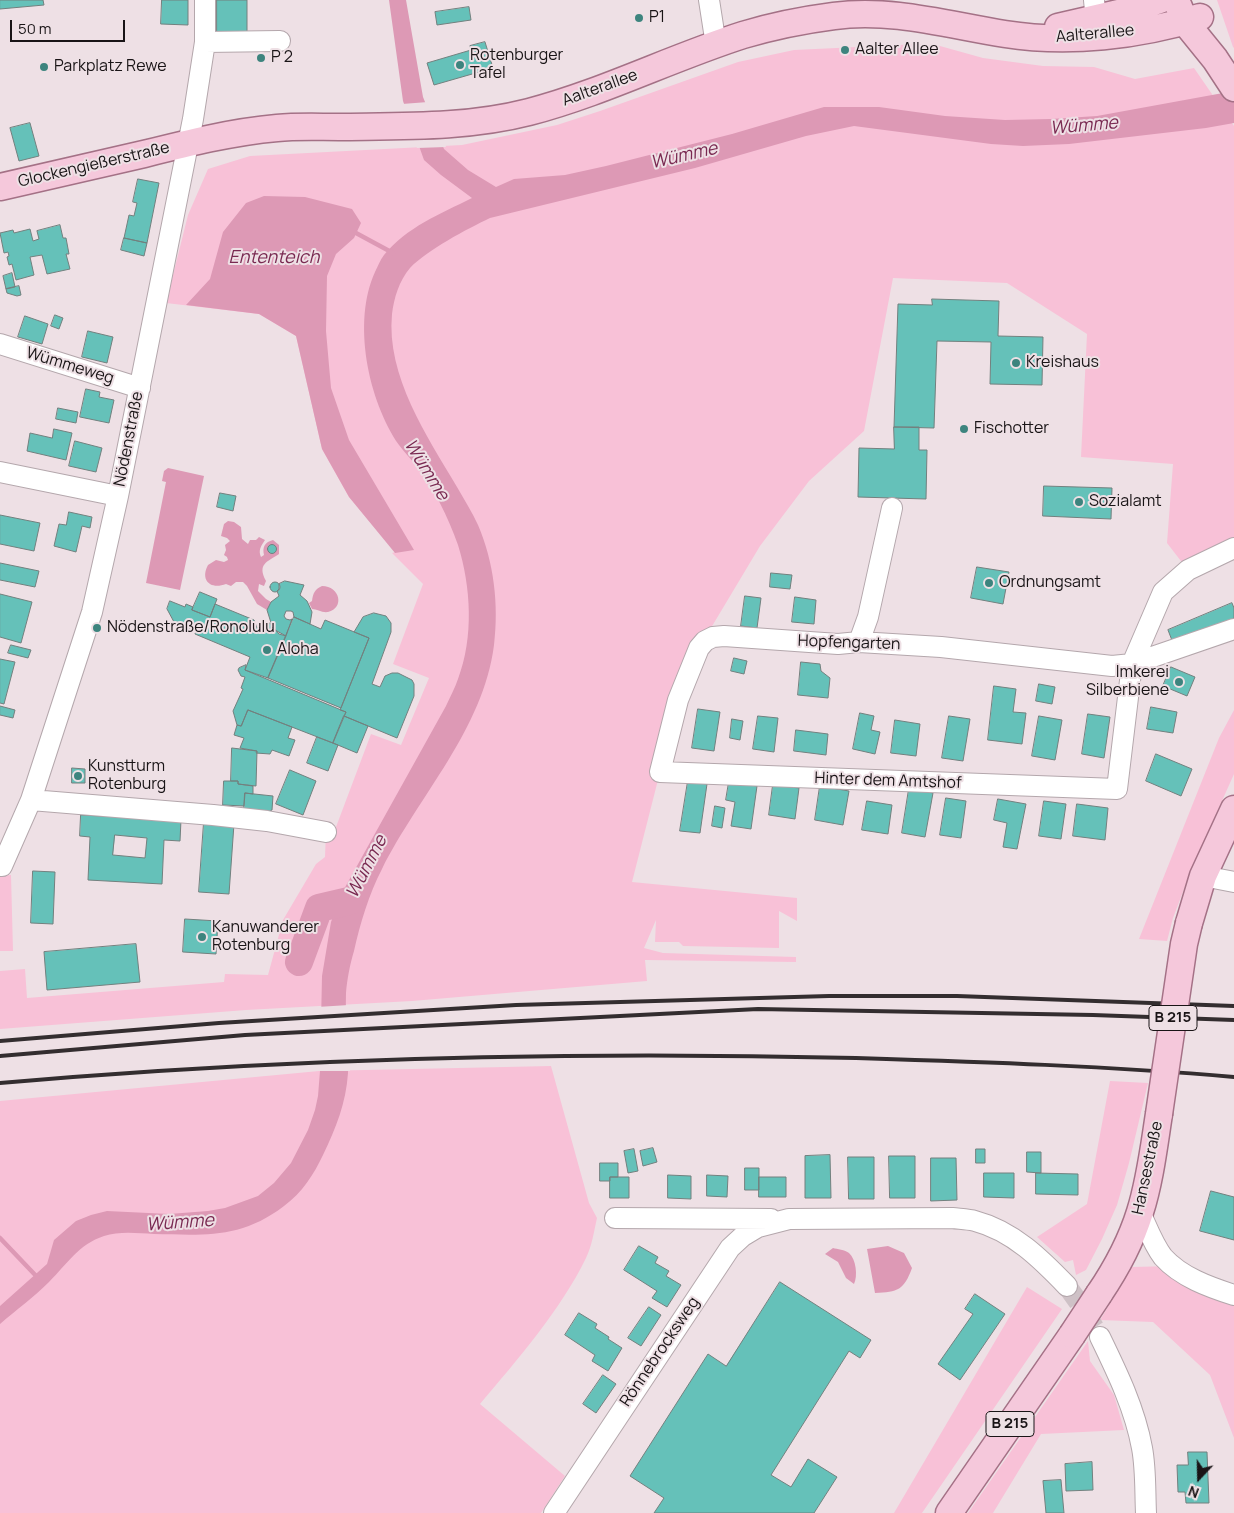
<!DOCTYPE html>
<html>
<head>
<meta charset="utf-8">
<style>
	body { margin:0 }
	#map { position:relative; width:1234px; height:1513px; overflow:hidden; background:#eee0e5; font-family:Manrope,sans-serif }
	canvas { display:block }
	.north { position:absolute; left:1174px; top:1453px; width:50px; height:50px; -webkit-text-stroke:4px #eee0e5; paint-order:stroke; rotate:201deg; font-size:14px; font-weight:700; line-height:20px; text-align:center; color:#191416 }
	.north::after { content:''; display:block; margin:auto; width:18px; height:22px; background:#191416; clip-path:polygon(50% 0,100% 100%,50% 72%,0 100%) }
	.scale { position:absolute; left:10px; top:20px; width:115px; height:22px; box-sizing:border-box; border:2px solid #191416; border-top:0; padding-left:6px; font-size:15px; line-height:18px; white-space:nowrap; color:#191416; -webkit-text-stroke:4px #eee0e5; paint-order:stroke }
</style>
</head>
<body>
<div id="map">
<canvas width="1234" height="1513"></canvas>
<div class="north">N</div>
<div class="scale">50 m</div>
</div>
<script>
const context = document.querySelector('canvas').getContext('2d');
context.lineJoin = 'round';
function fillPath(path, color) { context.fillStyle = color; context.fill(path, 'evenodd'); }
function strokePath(path, color, width, dash) { context.strokeStyle = color; context.lineWidth = width; context.lineCap = dash ? 'butt' : 'round'; context.setLineDash(dash || []); context.stroke(path); }
function label(font, color, halo, rows, align = 'center') {
  context.font = font + ' Manrope,sans-serif'; context.lineWidth = 4; context.setLineDash([]); context.textBaseline = 'middle'; context.strokeStyle = halo; context.fillStyle = color; for (const [text, x, y, turn = 0] of rows) {
    context.save(); context.translate(x, y); context.rotate((+turn || 0) * Math.PI / 180); context.textAlign = isNaN(turn) ? turn : align; if (halo) context.strokeText(text, 0, 0); context.fillText(text, 0, 0); context.restore();
  }
}
const green = new Path2D(`
	M1217 0H1234V48L1233 47Z
	M921 44 940 46 983 58 1043 66 1094 67 1135 79 1194 68 1234 126V539L1184 565 1167 543 1173 464 1081 457 1087 334 1007 283 893 278 864 431 809 481 760 546 699 648 660 772 632 882 797 898V921L779 911V948L683 946 679 942H655L656 920 644 948 663 953 796 957V962L645 960 647 981 412 1001 246 1010 0 1029V971L25 969 27 998 224 982 225 974 268 975 283 920 316 864 325 857 326 832 336 827 371 734 401 745 429 678 393 664 423 584 392 553 395 552 349 497 322 449 296 336 259 314 166 303 188 215 208 169 250 156 462 145 557 125 600 111 738 62 794 50Z
	M1234 710V774L1192 868 1173 918 1167 941 1139 939 1219 738Z
	M11 875 13 951H0V876Z
	M551 1066 589 1203 597 1218C594 1231 592 1246 586 1258 560 1311 518 1359 480 1404L565 1476 541 1513H0V1101L319 1071Z
	M1110 1081 1148 1083 1129 1163 1117 1205 1102 1239 1086 1270 1076 1275 1073 1260 1065 1262 1037 1237 1087 1204Z
	M1173 1266 1234 1295V1438L1210 1375 1153 1322 1100 1320 1132 1267Z
	M1027 1287 1062 1309 922 1513H894Z
	M1088 1341 1090 1361 1114 1395 1124 1430 1041 1434 993 1513H968Z`);
const water = new Path2D(`
	M389 0H406L423 97 444 149 468 170 496 187 514 179 565 175 606 166 732 134 824 107H879L945 116 1005 120 1051 119 1097 116 1234 91V123L1206 128 1069 144 1023 146 991 144 854 126 806 136 695 168 490 218C467 229 427 250 410 268 399 281 394 298 392 314 386 376 427 436 457 487 464 499 472 512 478 525 494 562 499 605 494 645 483 730 419 795 382 869 369 894 360 924 354 951 350 964 347 980 346 993 345 1020 349 1046 348 1073 346 1103 336 1128 323 1155 314 1174 302 1193 284 1206 241 1239 204 1235 154 1234 137 1233 119 1231 104 1236 79 1244 67 1264 49 1282 34 1297 16 1310 0 1324V1306L47 1264 54 1240 76 1221 91 1215 107 1211 169 1214 208 1211 225 1208 258 1196 274 1183 291 1163 308 1130 315 1110 318 1096 320 1071 322 976 331 922 343 891 446 706C450 697 455 688 458 679 474 637 471 587 458 545 448 517 434 488 416 465 410 458 404 452 399 445 368 400 352 322 375 272 378 266 380 260 384 255 407 227 440 214 472 198L441 175 424 160 403 101Z
	M264 196 305 197 352 209 361 223 354 238 336 254 327 276 326 331 331 388 349 440 414 550 395 553 349 497 322 449 296 336 259 314 186 305 210 279 223 232 246 203Z
	M168 468 204 476 180 590 146 583 166 482 162 481 164 471Z
	M228 521 234 522 241 527 242 539 248 544 250 540H256L259 537 265 540C261 546 258 550 261 557L264 555C262 547 265 542 273 540L279 545V554C267 562 257 564 266 581L264 586 259 584 258 591 266 599 271 602 267 610 257 604 247 586 243 582H236L231 586 226 584C210 590 200 580 208 565L216 560 224 562 228 560 227 557 224 555 226 550 225 545 230 541 227 538 221 536 224 524Z
	M322 586C340 586 345 608 328 612 322 613 317 609 312 609L309 603 312 601C313 593 315 589 322 586Z
	M888 1246 904 1253 912 1268C904 1290 898 1292 875 1293L867 1249Z
	M833 1248C837 1249 845 1250 849 1253 856 1259 858 1276 854 1284L846 1278 838 1262 825 1254Z`);
const pier = new Path2D(`
	M428 102 446 147 417 148 402 104Z
	M349 1005 350 1071H317V1007Z`);
const stream = new Path2D(`
	M356 233 393 253
	M0 1238 39 1279`);
const river = new Path2D(`
	M299 962 319 908 349 901`);
const building = new Path2D(`
	M0 0H43L44 5 0 9Z
	M162 0H188V25L161 24Z
	M217 0H247V33H217Z
	M469 7 471 20 437 25 435 12Z
	M485 42 493 68 434 85 427 63 471 50 470 46Z
	M30 123 39 156 19 161 10 128Z
	M138 179 159 183 147 243 124 238 129 215 134 216 137 203 133 202Z
	M60 225 63 238H66L69 254H66L70 269 47 274 42 255 30 257 34 275 16 280 12 264 9 265 7 257 9 256 8 252 4 253 0 233 13 230 14 233 30 229 33 241 39 239 37 231Z
	M124 238 147 243 144 256 121 250Z
	M12 273 15 287 6 289 3 276Z
	M19 286 21 295 17 296 7 293 6 289Z
	M932 299 999 301 998 336 1043 337 1042 385 990 384 991 342 937 341 934 428 894 427 898 304 932 305Z
	M55 315 63 318 59 329 51 326Z
	M25 316 48 324 42 344 18 337Z
	M88 331 113 337 107 363 82 357Z
	M86 389 100 392 99 397 114 400 109 423 80 417Z
	M58 408 78 412 76 423 56 419Z
	M894 427H919V450H927L926 499 858 497 859 448 894 449Z
	M54 429 72 433 66 460 27 451 30 433 52 438Z
	M75 441 102 448 96 472 69 466Z
	M1044 486 1112 488 1111 519 1043 516Z
	M220 493 236 496 233 511 217 507Z
	M69 512 92 517 90 528 82 526 76 552 54 546 59 524 66 525Z
	M0 515 40 523 34 551 0 544Z
	M267.5 549a4.5 4.5 0 1 1 9 0a4.5 4.5 0 1 1-9 0Z
	M0 563 39 571 35 587 0 580Z
	M977 567 1009 572 1003 604 971 598Z
	M771 573 792 575 790 589 770 587Z
	M285 581 304 585 300 595 307 601 312 612 310 624 294 617 293 612 291 611H286L284 616 286 619 290 620 292 619 286 636 279 634 272 626 267 610 271 602 279 596 277 591 279 589V584Z
	M270 587a5 5 0 1 1 10 0a5 5 0 1 1-10 0Z
	M200 592 217 599 210 617 192 610Z
	M0 594 32 602 21 643 0 637Z
	M745 596 761 598 757 628 741 626Z
	M795 597 816 600 814 624 792 622Z
	M170 601 185 607 186 604 193 607 192 610 210 617 215 604 254 620 257 628 270 623 275 630 286 636 268 678 245 670 250 657 195 634 196 631 174 622 167 609Z
	M1232 603 1234 608V619L1173 643 1168 630Z
	M374 613 386 616 391 623V632L372 684 380 687 385 676 392 673H398L412 680 414 684V696L397 738 344 716 346 712 340 710 369 638 354 632 363 617Z
	M294 617 321 629 325 620 369 638 341 708 268 678Z
	M11 645 31 650 28 658 8 653Z
	M734 658 747 661 744 674 731 671Z
	M0 659 15 662 4 704 0 703Z
	M801 662 820 664 821 671 830 678 828 698 798 695Z
	M246 665 245 670 346 712 333 743 248 710 241 726 237 725 233 711 243 689 241 688 245 677 241 676 238 670 239 668Z
	M1171 667 1195 677 1187 696 1163 686Z
	M1039 684 1055 687 1052 704 1036 701Z
	M994 686 1016 689 1013 712 1026 713 1022 744 988 740Z
	M0 706 15 710 13 718 0 715Z
	M1151 707 1177 712 1173 733 1147 729Z
	M698 709 720 712 714 751 692 748Z
	M248 710 292 727 288 738 295 740 289 756 272 750 270 754 256 753 257 751 240 748 244 738 234 735 237 725 241 726Z
	M860 713 874 716 871 730 880 732 875 754 853 749Z
	M1088 714 1110 717 1104 758 1082 754Z
	M344 716 368 726 357 753 333 743Z
	M758 716 778 718 774 752 753 749Z
	M949 716 970 719 963 761 942 758Z
	M1039 716 1062 720 1055 760 1032 756Z
	M732 719 743 721 740 740 730 738Z
	M895 720 920 724 916 756 891 753Z
	M796 730 828 734 826 755 794 751Z
	M317 737 338 745 328 771 307 763Z
	M232 748 257 751 256 786 238 784V781H231Z
	M1156 754 1192 769 1181 796 1146 781Z
	M72 768 85 769V783H72Z
	M290 770 316 781 303 815 276 804Z
	M224 781H238V784L253 786V794L245 793 244 806 223 805Z
	M688 781 707 784 700 833 680 831Z
	M729 782 757 786 751 829 731 826 735 802 726 800Z
	M773 785 799 788 795 819 769 815Z
	M820 786 849 791 843 825 815 820Z
	M909 789 933 793 925 837 902 833Z
	M245 793 273 796 272 810 266 813 244 812Z
	M946 798 966 801 961 838 940 835Z
	M998 799 1026 804 1017 849 1003 847 1007 823 994 820Z
	M867 801 892 805 888 834 862 830Z
	M1044 801 1066 804 1061 839 1039 836Z
	M1077 804 1108 808 1105 840 1073 836Z
	M715 806 725 808 722 828 712 826Z
	M81 815 181 820 180 841 164 840 162 884 88 880 90 837 80 836ZM115 835 147 838 145 858 113 855Z
	M204 822 234 824 229 894 199 892Z
	M33 871 55 872 53 924 31 923Z
	M185 919 218 921 216 954 183 952Z
	M136 944 140 982 47 990 44 952Z
	M653 1148 657 1162 643 1166 640 1151Z
	M634 1149 638 1171 628 1173 624 1151Z
	M976 1149H985V1163H976Z
	M1027 1152H1041V1173L1027 1172Z
	M830 1155 831 1198H805V1156Z
	M889 1156H915V1198H890Z
	M848 1157H874V1199H849Z
	M931 1158H956L957 1200 931 1201Z
	M600 1163H618V1177H610V1181H600Z
	M745 1168H759V1190H745Z
	M984 1173H1014V1198L984 1197Z
	M1036 1173 1078 1174V1195L1036 1194Z
	M668 1175 691 1176V1199L668 1198Z
	M707 1175 728 1176 727 1197 707 1196Z
	M610 1177H629V1198H610Z
	M759 1177H786V1197H759Z
	M1211 1191 1234 1197V1240L1200 1231Z
	M639 1246 658 1257 655 1263 669 1271 666 1276 681 1285 667 1307 652 1298 657 1291 624 1270Z
	M780 1282 871 1340 860 1358 849 1351 771 1475 791 1487 808 1459 837 1477 814 1513H654L664 1498 630 1476 708 1354 726 1366Z
	M975 1294 1005 1314 960 1380 938 1364 973 1314 965 1309Z
	M649 1307 661 1315 641 1346 628 1338Z
	M579 1313 597 1324 595 1328 609 1337 608 1339 622 1348 608 1371 592 1361 595 1355 565 1335Z
	M603 1375 616 1384 596 1413 583 1404Z
	M1188 1452H1207L1209 1503H1186L1185 1492H1178L1177 1465H1188Z
	M1092 1462 1093 1490 1066 1491 1065 1464Z
	M1061 1480 1064 1513H1046L1043 1481Z`);
const minorTunnel = new Path2D(`
	M1067 1286 1079 1303 1100 1337`);
const minor = new Path2D(`
	M709 0 716 45
	M1094 0 1097 32
	M205 42 280 41
	M0 344 140 388
	M0 472 118 496
	M1234 548 1188 570 1163 592 1132 664 1117 789 660 772 678 700 699 648 705 641 713 637 724 636 838 644 859 642 941 647 1112 666 1132 664 1234 629
	M859 642 868 617 892 508
	M31 800 213 815 267 821 326 832
	M0 866H2L31 800 92 612 118 496 193 119 205 42V0
	M1203 876 1234 882
	M1140 1212C1147 1227 1153 1244 1163 1257 1181 1277 1209 1287 1234 1295
	M615 1218 771 1219
	M1100 1337C1117 1372 1135 1409 1142 1448 1146 1469 1145 1492 1146 1513
	M554 1513 730 1248 743 1236 758 1227 789 1219 952 1218C960 1219 968 1219 975 1221 1013 1231 1041 1259 1067 1286`);
const major = new Path2D(`
	M1179 7 1185 22 1215 59 1234 88
	M1058 27 1127 11 1160 0
	M0 187C48 176 96 165 144 154 188 143 232 132 277 128 297 126 318 127 339 127 402 126 467 128 529 112 602 93 671 58 743 35 773 26 803 20 834 16 891 8 948 25 1005 34 1069 44 1138 36 1200 17
	M1189 923 1203 876 1234 809
	M1099 1294C1116 1269 1131 1241 1140 1212 1150 1181 1154 1146 1159 1114
	M949 1513 1072 1335`);
const rail = new Path2D(`
	M0 1041 219 1023 516 1005 829 996H957L1234 1006
	M0 1056 245 1035 758 1009 1093 1015 1234 1020
	M0 1083C284 1058 571 1051 856 1058 982 1062 1108 1066 1234 1077`);
const majorBridge = new Path2D(`
	M1159 1114 1184 944 1189 923
	M1072 1335 1099 1294`);
const markers = [
	[639,18,5,"#3d847e"],
	[845,50,5,"#3d847e"],
	[261,58,5,"#3d847e"],
	[460,65,5,"#3d847e"],
	[44,67,5,"#3d847e"],
	[1016,363,5,"#3d847e"],
	[964,429,5,"#3d847e"],
	[1079,502,5,"#3d847e"],
	[989,583,5,"#3d847e"],
	[97,628,5,"#3d847e"],
	[267,650,5,"#3d847e"],
	[1179,682,5,"#3d847e"],
	[78,776,5,"#3d847e"],
	[202,937,5,"#3d847e"]
];
const shields = [
	[1173,1018,48],
	[1010,1424,48]
];
const shieldNames = [
	["B 215",1173,1018],
	["B 215",1010,1424]
];
const poiNames = [
	["P1",649,18],
	["Aalter Allee",855,50],
	["Rotenburger",470,56],
	["Tafel",470,74],
	["P 2",271,58],
	["Parkplatz Rewe",54,67],
	["Kreishaus",1026,363],
	["Fischotter",974,429],
	["Sozialamt",1089,502],
	["Ordnungsamt",999,583],
	["Nödenstraße/Ronolulu",107,628],
	["Aloha",277,650],
	["Imkerei",1169,673,"right"],
	["Silberbiene",1169,691,"right"],
	["Kunstturm",88,767],
	["Rotenburg",88,785],
	["Kanuwanderer",212,928],
	["Rotenburg",212,946]
];
const streetNames = [
	["Aalterallee",1095,34,-5],
	["Aalterallee",600,88,-20],
	["Glockengießerstraße",94,165,-13],
	["Wümmeweg",70,366,17],
	["Nödenstraße",129,439,-79],
	["Hopfengarten",849,643,2],
	["Hinter dem Amtshof",888,781,2],
	["Hansestraße",1148,1168,-78],
	["Rönnebrocksweg",660,1352,-56]
];
const waterNames = [
	["Wümme",1084,126,-5],
	["Wümme",684,156,-13],
	["Ententeich",274,258],
	["Wümme",426,470,58],
	["Wümme",367,867,-63],
	["Wümme",180,1223,-4]
];
fillPath(green, '#f8c1d7');
fillPath(water, '#dd99b5');
fillPath(pier, '#eee0e5');
strokePath(stream, '#dd99b5', 4.5);
strokePath(river, '#dd99b5', 28);
fillPath(building, '#65c1b9');
strokePath(building, '#72807e', 1);
strokePath(minorTunnel, '#cec1c6', 20, [20, 10]);
strokePath(minor, '#b4a7ac', 22);
strokePath(major, '#a47186', 29);
strokePath(minor, '#fff', 20);
strokePath(major, '#f5c8db', 26);
strokePath(rail, '#332d2f', 4);
strokePath(majorBridge, '#a47186', 29, []);
strokePath(majorBridge, '#f5c8db', 26);
for (const [x, y, r, color] of markers) { const dot = new Path2D(); dot.arc(x, y, r, 0, 2 * Math.PI); context.fillStyle = color; context.fill(dot); strokePath(dot, '#eee0e5', 2); }
for (const [x, y, w] of shields) { const box = new Path2D(); box.roundRect(x - w / 2, y - 12.5, w, 25, 4); context.fillStyle = '#eee0e5'; context.fill(box); strokePath(box, '#191416', 1); }
label('bold 15px', '#191416', null, shieldNames);
label('16px', '#191416', '#eee0e5', poiNames, 'left');
label('16px', '#191416', '#eee0e5', streetNames);
label('italic 18px', '#792951', '#eee0e5', waterNames);
</script>
</body>
</html>
